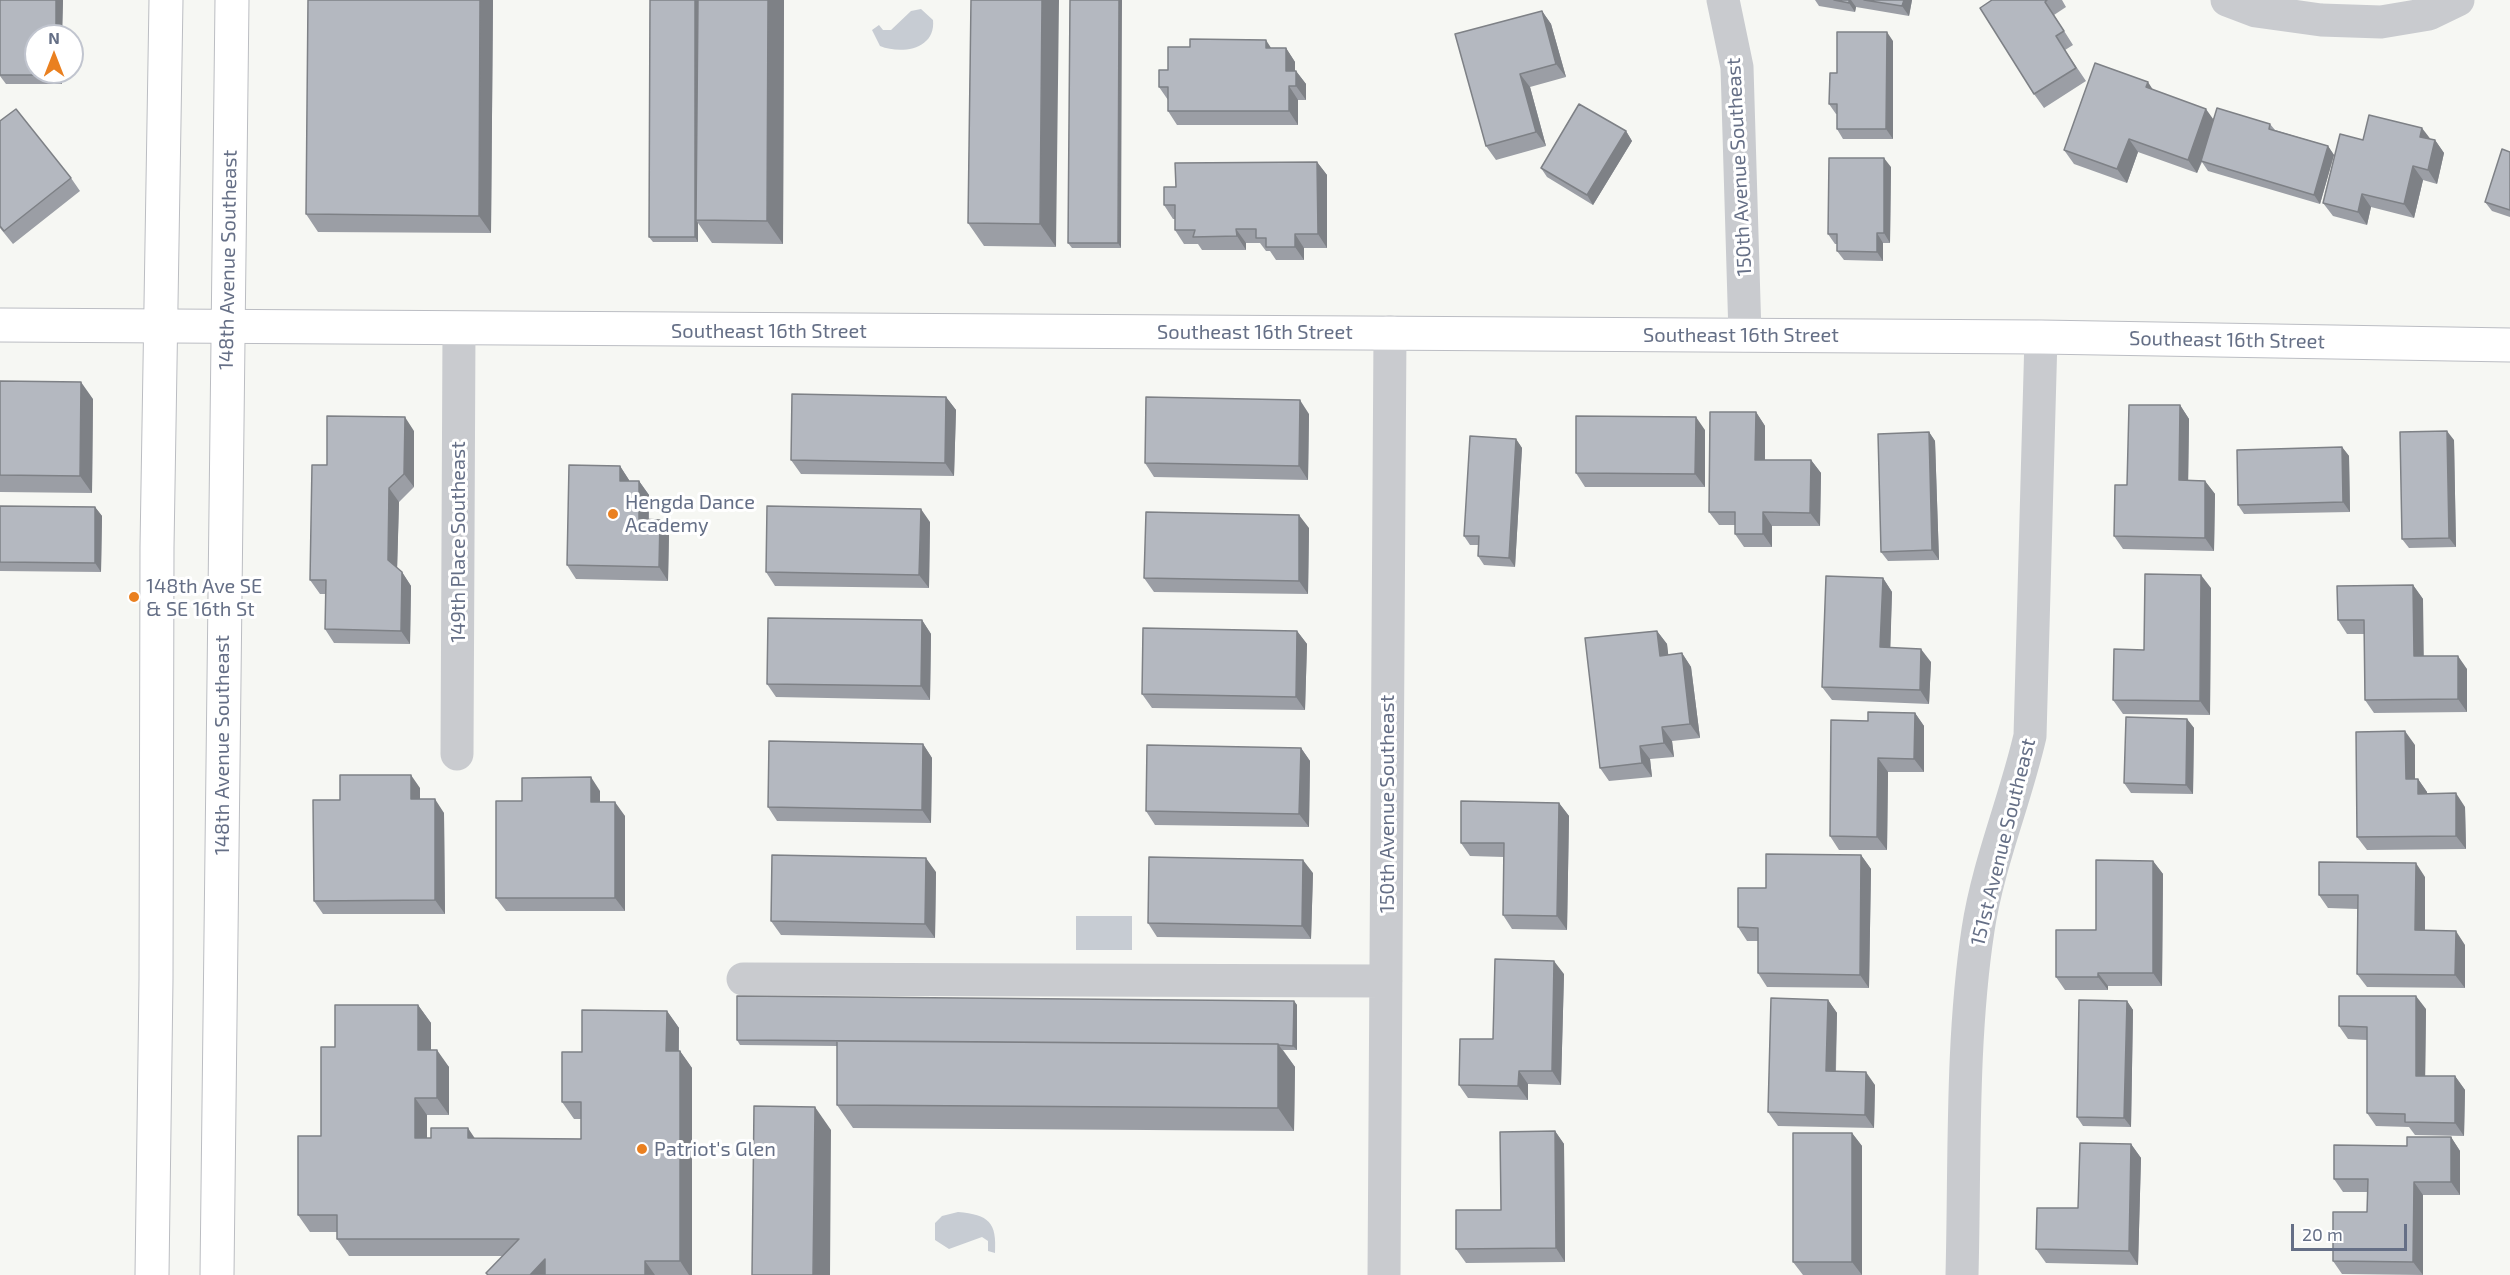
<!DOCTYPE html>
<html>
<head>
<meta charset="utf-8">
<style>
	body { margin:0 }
	#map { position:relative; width:2510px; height:1275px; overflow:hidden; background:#f6f7f3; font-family:"Exo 2",sans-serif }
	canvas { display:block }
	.north { position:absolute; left:24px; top:24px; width:60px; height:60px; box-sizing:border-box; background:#fff; border:2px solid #c1c5cf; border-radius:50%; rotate:0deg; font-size:16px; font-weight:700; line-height:24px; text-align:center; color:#656f86 }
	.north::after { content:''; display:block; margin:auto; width:21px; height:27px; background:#ea8020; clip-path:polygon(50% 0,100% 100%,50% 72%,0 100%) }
	.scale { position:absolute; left:2291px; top:1224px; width:116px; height:27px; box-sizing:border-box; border:3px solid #656f86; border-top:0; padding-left:8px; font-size:18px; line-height:21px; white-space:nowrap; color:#656f86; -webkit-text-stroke:4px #fff; paint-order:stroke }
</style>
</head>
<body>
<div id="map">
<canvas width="2510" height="1275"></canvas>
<div class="north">N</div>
<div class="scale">20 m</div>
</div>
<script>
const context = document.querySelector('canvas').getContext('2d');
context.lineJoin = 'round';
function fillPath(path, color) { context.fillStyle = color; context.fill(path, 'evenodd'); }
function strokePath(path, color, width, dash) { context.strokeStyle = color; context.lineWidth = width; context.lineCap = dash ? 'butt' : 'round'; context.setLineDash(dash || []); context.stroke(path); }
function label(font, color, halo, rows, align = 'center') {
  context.font = font + ' "Exo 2",sans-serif'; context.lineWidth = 6; context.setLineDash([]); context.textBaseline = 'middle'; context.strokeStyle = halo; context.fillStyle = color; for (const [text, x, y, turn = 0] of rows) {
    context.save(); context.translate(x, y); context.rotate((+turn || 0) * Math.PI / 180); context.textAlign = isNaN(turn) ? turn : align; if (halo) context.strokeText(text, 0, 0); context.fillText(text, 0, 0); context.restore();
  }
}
const water = new Path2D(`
	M921 9 933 20C936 49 902 55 880 46L872 30 879 25 883 30H891L911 11Z
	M1076 916H1132V950H1076Z
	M958 1212C989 1215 997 1222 995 1253L988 1251V1241L982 1237 949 1249 935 1240V1223L942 1216Z`);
const street = new Path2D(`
	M1723 0 1737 67 1745 335
	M2227 0 2256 11 2321 20 2381 22 2429 14 2458 0
	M457 754 459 329
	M743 979 1386 981
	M1384 1275 1390 332
	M1962 1275C1965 1161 1961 1042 1978 930 1988 864 2015 801 2030 736L2041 337`);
const secondary = new Path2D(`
	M0 325 2041 337 2510 345`);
const primary = new Path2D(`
	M152 1275 156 980 157 547 166 0
	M217 1275 232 0`);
const wall = new Path2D(`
	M0 0H63L62 36H36L62 72V84H6L0 76Z
	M493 0 491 233 318 232 306 214Z
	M650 0H784L783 244 712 243 698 223V242H653L649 237Z
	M971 0 1056 247 984 246 968 223Z
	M1070 0 1121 248H1072L1068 243Z
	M1815 0H1912L1909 16 1856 7 1855 12 1819 6Z
	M1992 0H2062L2066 7 2054 15 2073 45 2065 50 2086 81 2044 108 2034 94Z
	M1542 11 1551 24 1566 77 1530 87 1546 146 1496 160 1486 146Z
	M1893 41V139H1843L1837 129V114H1836L1829 104 1837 73Z
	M1271 48H1286L1295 62V71H1296L1306 84V100H1298V125H1177L1168 111V100L1159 87 1168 70Z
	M2153 90 2214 120 2270 124 2275 130 2328 146 2334 155 2320 204 2208 171 2202 162 2197 173 2138 152 2127 183 2074 164 2064 150Z
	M0 121 71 178 80 191 13 244 0 228Z
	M1626 131 1632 141 1593 205 1547 177 1541 168Z
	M2430 139 2435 140 2444 153 2437 184 2423 180 2414 218 2371 207 2367 225 2333 216 2323 203 2363 140Z
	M2510 152V217L2492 211 2485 202Z
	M1317 162 1327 175V248H1304V260H1276L1270 251H1266L1260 243H1246V250H1202L1198 244H1184L1175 230V219H1173L1164 205 1176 187Z
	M1891 167 1890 243H1883V261L1844 260 1837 251V244H1835L1828 234Z
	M0 381 93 399 92 493 0 492Z
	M946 397 956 410 954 476 801 474 791 460Z
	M2180 405 2189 419 2188 480 2205 481 2215 494 2214 551 2123 549 2114 536 2127 485Z
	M1756 412 1765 426V460H1811L1821 473 1820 526H1772V547H1744L1735 534V525H1719L1709 512Z
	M1309 414 1308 480 1154 477 1145 463Z
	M1705 430V487H1585L1576 473Z
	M414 431V487L399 502 397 568 402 572 411 586 410 644 334 643 325 629 326 594H320L310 580Z
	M1929 432 1935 441 1939 560 1888 561 1881 552Z
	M1516 439 1522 448 1515 567 1484 565 1478 556V545H1470L1464 536Z
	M2454 440 2456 547 2409 548 2402 539Z
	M2342 447 2349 456 2350 512 2244 514 2238 505Z
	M620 466 629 480V481H639L649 495V519L669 533 668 581 576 579 567 565Z
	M0 506 95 507 102 516 101 572 0 571Z
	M930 522 929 588 775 586 766 572Z
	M1309 528 1308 594 1154 592 1144 578Z
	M1883 578 1892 592 1890 648 1931 662 1929 704 1832 700 1822 687Z
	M2413 585 2423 599V656L2467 669V712L2374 713 2365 700 2364 634H2347L2338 620Z
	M2211 588 2210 715 2123 714 2113 700 2144 650Z
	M922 620 931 634 930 700 776 697 767 684Z
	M1297 631 1307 644 1305 710 1152 708 1142 694Z
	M1657 631 1667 644 1668 655 1682 653 1691 667 1700 738 1672 741 1674 757 1650 759 1652 777 1609 781 1600 768Z
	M1915 713 1924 726V772H1888L1887 850H1839L1830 836 1868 721Z
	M2187 719 2194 728 2193 794 2131 793 2124 783Z
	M923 744 932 758 931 823 777 821 768 807Z
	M2415 745V779H2418L2427 792V794L2465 807 2466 849 2367 850 2357 837Z
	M1301 748 1310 761 1309 827 1155 825 1146 811Z
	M420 788V799L444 813 445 914H323L314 901 340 800Z
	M600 791V802L625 816V911H506L496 898 522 801Z
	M1559 803 1569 816 1567 930 1512 929 1503 915 1504 857 1470 856 1461 843Z
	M1861 855 1871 869 1869 988 1767 987 1758 973V941H1747L1738 927 1766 888Z
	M2153 861 2163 874 2162 986H2108V990H2065L2056 977Z
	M936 872 935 938 781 935 771 921Z
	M1313 873 1311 939 1157 937 1148 923Z
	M2425 877V931L2465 945V988L2367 987 2357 974 2358 909 2328 908 2319 895Z
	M1564 974 1561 1085 1528 1084V1100L1468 1098 1459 1085 1493 1039Z
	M1828 1000 1837 1013 1836 1071 1875 1085 1874 1128 1778 1126 1768 1112Z
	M1294 1001 1297 1005V1050H1283L1295 1067 1294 1131 853 1128 837 1105V1046L740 1045 737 1040Z
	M2127 1001 2133 1010 2131 1127 2083 1126 2077 1117Z
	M418 1005 431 1023V1050L449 1067V1115H427V1138L581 1139V1119H574L562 1102 582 1052 667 1011 679 1028V1051H680L692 1068V1275H488L503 1256H349L337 1239V1232H310L298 1215 321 1136 335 1047Z
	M2426 1009 2425 1076H2455L2465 1090 2464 1136 2415 1135 2409 1127 2376 1126 2367 1113V1040L2348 1039 2339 1026Z
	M1555 1131 1564 1144 1565 1262 1466 1263 1456 1249 1501 1210Z
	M1852 1133 1862 1146V1275H1803L1793 1262Z
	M2451 1137 2460 1151V1195H2423V1275L2342 1274 2333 1261 2367 1212 2368 1192H2343L2334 1179 2407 1146Z
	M2131 1144 2141 1158 2138 1265 2046 1263 2036 1249 2078 1208Z`);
const shadedWall = new Path2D(`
	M56 0H63L62 36H56Z
	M480 0H493L491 233 479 216Z
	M695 0H699L696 220 698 223V242L695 237Z
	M768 0H784L783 244 767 221Z
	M1042 0H1059L1056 247 1040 224Z
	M1119 0H1122L1121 248 1118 243Z
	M1849 0H1851L1856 7 1855 12 1849 3Z
	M1904 0H1912L1909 16 1902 6Z
	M1542 11 1551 24 1566 77 1556 64Z
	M1887 32 1893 41V139L1886 129Z
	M1266 40 1275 54 1266 48Z
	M1286 48 1295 62V84L1286 71Z
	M1296 71 1306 84V100L1296 86Z
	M55 72H62V84L55 75Z
	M1520 74 1530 87 1546 146 1536 132Z
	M2148 82 2157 96 2146 87Z
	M1289 86 1298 100V125L1289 111Z
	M2206 109 2216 123 2197 173 2188 160Z
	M2422 128 2432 141 2420 137Z
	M1626 131 1632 141 1593 205 1587 195Z
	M2129 139 2138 152 2127 183 2117 169Z
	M2435 140 2444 153 2437 184 2428 170Z
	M2328 146 2334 155 2320 204 2314 195Z
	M1884 158 1891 167 1890 243 1884 233Z
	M1317 162 1327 175V248L1318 234Z
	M2413 166 2423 180 2414 218 2404 204Z
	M2362 194 2371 207 2367 225 2358 212Z
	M1236 229 1246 243V250L1237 236Z
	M1877 233 1883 243V261L1877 252Z
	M1295 234 1304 248V260L1295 247Z
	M81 382 93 399 92 493 80 476Z
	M946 397 956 410 954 476 945 463Z
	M1300 400 1309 414 1308 480 1299 466Z
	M2180 405 2189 419 2188 494 2179 480Z
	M1756 412 1765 426V473L1755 460Z
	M405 417 414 431V487L404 474Z
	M1696 417 1705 430V487L1695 474Z
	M2447 431 2454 440 2456 547 2449 538Z
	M1929 432 1935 441 1939 560 1932 550Z
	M1516 439 1522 448 1515 567 1509 558Z
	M2342 447 2349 456 2350 512 2343 502Z
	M1811 460 1821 473 1820 526 1810 513Z
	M620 466 629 480V494L620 481Z
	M639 481 649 495 648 533 639 519Z
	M2205 481 2215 494 2214 551 2205 538Z
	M389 488 399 502 397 573 388 560Z
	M95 507 102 516 101 572 95 563Z
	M921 509 930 522 929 588 919 575Z
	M1763 512 1772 526V547L1763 534Z
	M1299 515 1309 528 1308 594 1299 581Z
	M660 520 669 533 668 581 659 567Z
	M402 572 411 586 410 644 401 631Z
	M2201 575 2211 588 2210 715 2200 701Z
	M1883 578 1892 592 1890 661 1880 647Z
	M2413 585 2423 599 2424 670 2414 656Z
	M922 620 931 634 930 700 921 686Z
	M1297 631 1307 644 1305 710 1296 697Z
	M1657 631 1667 644 1670 669 1660 656Z
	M1921 649 1931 662 1929 704 1920 690Z
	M1682 653 1691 667 1700 738 1690 724Z
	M2458 656 2467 669V712L2458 699Z
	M1915 713 1924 726V772L1914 759Z
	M2187 719 2194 728 2193 794 2186 785Z
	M1662 727 1672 741 1674 757 1664 743Z
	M2405 731 2415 745V792L2406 779Z
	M923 744 932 758 931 823 922 810Z
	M1640 746 1650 759 1652 777 1642 763Z
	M1301 748 1310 761 1309 827 1299 814Z
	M1878 758 1888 772 1887 850 1877 837Z
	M411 775 420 788V813L411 799Z
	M591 777 600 791V816L591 802Z
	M2418 779 2427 792 2428 807 2418 794Z
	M2456 793 2465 807 2466 849 2456 836Z
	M435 799 444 813 445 914 435 900Z
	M615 802 625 816V911L615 898Z
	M1559 803 1569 816 1567 930 1557 916Z
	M1861 855 1871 869 1869 988 1860 975Z
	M926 858 936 872 935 938 925 924Z
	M1303 860 1313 873 1311 939 1302 926Z
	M2153 861 2163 874 2162 986 2153 973Z
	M2416 863 2425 877V944L2415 930Z
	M2456 931 2465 945V988L2455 975Z
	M1554 961 1564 974 1561 1085 1552 1071Z
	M2098 973 2108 986V990L2098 977Z
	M2416 996 2426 1009 2425 1090 2416 1076Z
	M1828 1000 1837 1013 1835 1084 1826 1071Z
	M1294 1001 1297 1005V1050L1293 1046Z
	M2127 1001 2133 1010 2131 1127 2124 1118Z
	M418 1005 431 1023V1067L418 1050Z
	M667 1011 679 1028 678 1068 666 1051Z
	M1278 1044 1295 1067 1294 1131 1278 1108Z
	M437 1050 449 1067V1115L437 1098Z
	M680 1051 692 1068V1275H689L680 1261Z
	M1519 1071 1528 1084V1100L1518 1086Z
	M1866 1072 1875 1085 1874 1128 1865 1115Z
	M2455 1076 2465 1090 2464 1136 2455 1123Z
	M415 1098 427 1115V1155L415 1138Z
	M815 1107 831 1130 830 1275H813Z
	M468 1128 480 1146 468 1138Z
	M1555 1131 1564 1144 1565 1262 1556 1248Z
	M1852 1133 1862 1146V1275L1852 1262Z
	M2451 1137 2460 1151V1195L2451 1182Z
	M2131 1144 2141 1158 2138 1265 2129 1251Z
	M2414 1182 2423 1195V1275L2413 1262Z
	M545 1259 556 1275H530Z
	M645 1261 655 1275H645Z`);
const building = new Path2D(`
	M0 0H56V36H36V72H55V75H0Z
	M308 0H480L479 216 306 214Z
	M650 0H695V237H649Z
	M698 0H768L767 221 696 220Z
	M971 0H1042L1040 224 968 223Z
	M1070 0H1119L1118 243H1068Z
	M1834 0H1849V3Z
	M1864 0H1904L1902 6Z
	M1992 0H2047L2045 2 2064 31 2056 36 2076 68 2034 94 1980 8Z
	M1542 11 1556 64 1520 74 1536 132 1486 146 1455 34Z
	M1837 32H1887L1886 129H1837V104H1829L1830 73H1837Z
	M1190 39 1266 40V48H1286V71H1296V86H1289V111H1168V87H1159V70H1168V47H1190Z
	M2095 63 2148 82 2146 87 2206 109 2188 160 2129 139 2117 169 2064 150Z
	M1579 104 1626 131 1587 195 1541 168Z
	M2217 108 2270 124 2269 129 2328 146 2314 195 2201 161Z
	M16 109 71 178 4 231 0 226V121Z
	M2369 115 2422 128 2420 137 2435 140 2428 170 2413 166 2404 204 2362 194 2358 212 2323 203 2340 134 2363 140Z
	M2502 149 2510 152V210L2485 202Z
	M1829 158H1884V233H1877V252L1837 251V234H1828Z
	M1317 162 1318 234H1295V247H1266V238H1256V229H1236L1237 236 1193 237 1195 230H1175V205H1164V187H1176L1175 163Z
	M0 381 81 382 80 476 0 475Z
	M792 394 946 397 945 463 791 460Z
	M1146 397 1300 400 1299 466 1145 463Z
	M2129 405H2180L2179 480 2205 481V538L2114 536 2115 485H2127Z
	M1710 412H1756L1755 460H1811L1810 513 1763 512V534H1735V512H1709Z
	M327 416 405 417 404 474 389 488 388 560 402 572 401 631 325 629 326 580H310L312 465H327Z
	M1576 416 1696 417 1695 474 1576 473Z
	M2447 431 2449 538 2402 539 2400 432Z
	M1929 432 1932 550 1881 552 1878 434Z
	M1470 436 1516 439 1509 558 1478 556 1479 536H1464Z
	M2342 447 2343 502 2238 505 2237 450Z
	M569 465 620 466V481H639V519L660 520 659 567 567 565Z
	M0 506 95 507V563L0 562Z
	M767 506 921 509 919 575 766 572Z
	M1146 512 1299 515V581L1144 578Z
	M2145 574 2201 575 2200 701 2113 700 2114 649 2144 650Z
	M1826 576 1883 578 1880 647 1921 649 1920 690 1822 687Z
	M2413 585 2414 656H2458V699L2365 700 2364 620H2338L2337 586Z
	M768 618 922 620 921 686 767 684Z
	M1143 628 1297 631 1296 697 1142 694Z
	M1657 631 1660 656 1682 653 1690 724 1662 727 1664 743 1640 746 1642 763 1600 768 1585 638Z
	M1868 712 1915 713 1914 759 1878 758 1877 837 1830 836 1831 720 1868 721Z
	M2126 717 2187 719 2186 785 2124 783Z
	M2405 731 2406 779H2418V794L2456 793V836L2357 837 2356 732Z
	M769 741 923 744 922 810 768 807Z
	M1147 745 1301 748 1299 814 1146 811Z
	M340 775H411V799H435V900L314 901 313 800H340Z
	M591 777V802H615V898H496V801H522V778Z
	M1461 801 1559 803 1557 916 1503 915 1504 843H1461Z
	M1766 854 1861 855 1860 975 1758 973V928L1738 927V888H1766Z
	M772 855 926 858 925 924 771 921Z
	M1149 857 1303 860 1302 926 1148 923Z
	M2096 860 2153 861V973H2098V977H2056V930H2096Z
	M2319 862 2416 863 2415 930 2456 931 2455 975 2357 974 2358 895H2319Z
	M1495 959 1554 961 1552 1071H1519L1518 1086 1459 1085 1460 1039H1493Z
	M737 996 1294 1001 1293 1046 1279 1045 1278 1044 737 1040Z
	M2339 996H2416V1076H2455V1123L2405 1122V1114L2367 1113V1027L2339 1026Z
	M1771 998 1828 1000 1826 1071 1866 1072 1865 1115 1768 1112Z
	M2079 1000 2127 1001 2124 1118 2077 1117Z
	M335 1005H418V1050H437V1098H415V1138H431V1128H468V1138L581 1139V1102H562V1052H582V1010L667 1011 666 1051H680V1261H645V1275H545V1259L530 1275H488L486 1273 519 1239H337V1215H298V1136H321V1047H335Z
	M837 1041 1278 1044V1108L837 1105Z
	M754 1106 815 1107 813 1275H752Z
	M1555 1131 1556 1248 1456 1249V1210H1501L1500 1132Z
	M1793 1133H1852V1262H1793Z
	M2407 1137H2451V1182H2414L2413 1262 2333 1261V1212H2367L2368 1179H2334V1145L2407 1146Z
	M2080 1143 2131 1144 2129 1251 2036 1249 2037 1208H2078Z`);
const markers = [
	[613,514,6,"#ea8020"],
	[134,597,6,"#ea8020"],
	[642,1149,6,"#ea8020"]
];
const streetNames = [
	["150th Avenue Southeast",1739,167,-93],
	["148th Avenue Southeast",228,260,-89],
	["Southeast 16th Street",769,331],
	["Southeast 16th Street",1255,332],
	["Southeast 16th Street",1741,335],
	["Southeast 16th Street",2227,340,1],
	["149th Place Southeast",458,542,-90],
	["148th Avenue Southeast",222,745,-90],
	["150th Avenue Southeast",1387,804,-90],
	["151st Avenue Southeast",2003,842,-76]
];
const poiNames = [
	["Hengda Dance",625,502],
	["Academy",625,525],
	["148th Ave SE",146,586],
	["& SE 16th St",146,609],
	["Patriot's Glen",654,1149]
];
fillPath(water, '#c7ccd3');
strokePath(secondary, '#bbbdc3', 35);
strokePath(primary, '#bbbdc2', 35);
strokePath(street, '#c9cbcf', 33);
strokePath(secondary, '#fff', 33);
strokePath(primary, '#fff', 33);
fillPath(wall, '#9b9ea5');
fillPath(shadedWall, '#7e8186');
fillPath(building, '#b4b8c0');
strokePath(building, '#7e8186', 1.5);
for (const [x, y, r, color] of markers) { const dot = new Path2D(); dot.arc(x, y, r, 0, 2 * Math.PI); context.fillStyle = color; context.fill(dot); strokePath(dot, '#fff', 2); }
label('20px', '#656f86', '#fff', streetNames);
label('20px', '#656f86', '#fff', poiNames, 'left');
</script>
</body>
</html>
